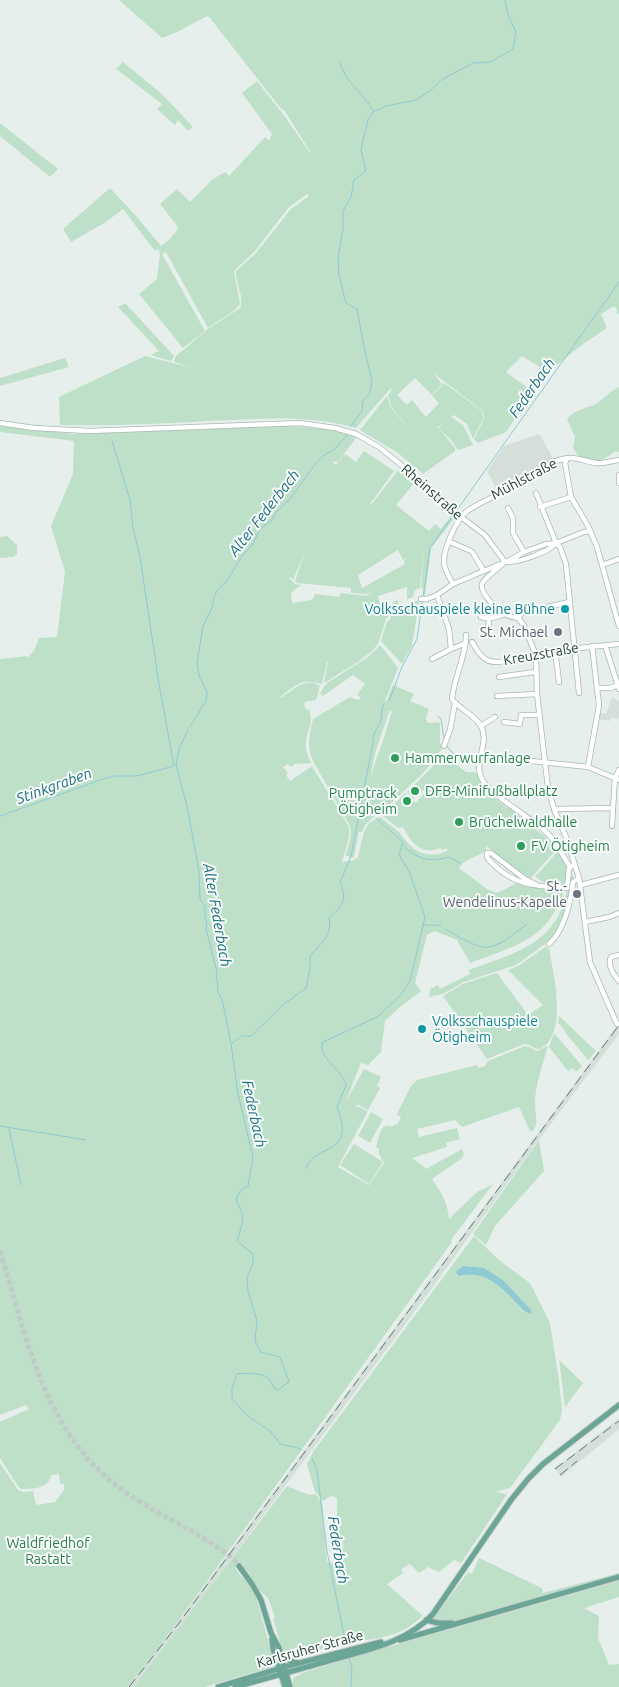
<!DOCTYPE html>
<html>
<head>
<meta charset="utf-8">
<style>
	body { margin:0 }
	canvas { display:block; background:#e6efeb }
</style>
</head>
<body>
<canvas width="619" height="1687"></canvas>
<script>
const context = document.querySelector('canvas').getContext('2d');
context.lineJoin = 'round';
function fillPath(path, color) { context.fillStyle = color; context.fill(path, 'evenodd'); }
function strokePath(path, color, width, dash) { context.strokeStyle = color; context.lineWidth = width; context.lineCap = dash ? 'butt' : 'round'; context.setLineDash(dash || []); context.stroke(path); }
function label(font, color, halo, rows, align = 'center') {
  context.font = font + ' Ubuntu,sans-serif'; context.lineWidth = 4; context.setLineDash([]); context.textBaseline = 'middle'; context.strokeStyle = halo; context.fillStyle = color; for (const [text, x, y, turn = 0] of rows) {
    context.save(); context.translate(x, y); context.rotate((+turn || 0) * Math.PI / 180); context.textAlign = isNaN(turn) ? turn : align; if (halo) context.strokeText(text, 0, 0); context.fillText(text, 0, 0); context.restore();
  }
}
const built = new Path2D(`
	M539 434 542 438 553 459 529 472 498 492 487 471 504 446Z
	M612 697 619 701V716L617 719 611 718 610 721 599 719 600 713 606 714Z
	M619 1023V1034L537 1142 433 1287 161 1653 134 1687H127L157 1650Z
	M619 1418V1429L561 1477 554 1467 563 1462Z`);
const green = new Path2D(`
	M119 0H619V315L616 312 618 311 614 306 601 314 607 328 583 344 548 372 522 356 506 372 533 392 506 432 478 443 474 439 484 419 483 411 433 373 442 384 432 395 415 378 397 395 407 405 412 400 426 417 439 403 432 396 444 383 482 411 483 419 473 439 467 424 454 415 451 417 463 425 473 445 458 450 452 441 439 428 442 424 438 427 455 448V451L423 474 398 453 360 430 387 396 391 408 414 434 392 408 388 395 392 390 391 388 356 428C308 414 258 419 208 421 159 424 110 426 60 425L59 397 145 356 193 368 174 362 175 357 208 329 240 308C245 297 235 283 236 271L255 254 291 209 309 196 307 194 289 207 255 251 234 271 240 304 235 310 208 328 166 252 162 254 205 331 183 348 139 294 157 279 160 253 158 249 155 251 123 209 106 222 71 242 63 229 110 188 137 217 161 246C168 241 175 235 178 227L160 204 177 189 190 202 213 179 225 172 229 176 265 137 269 140 272 134 242 93 257 81 286 118 310 153H311L284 110 281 109 210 18 207 16 179 31 162 38Z
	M123 62 163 95 193 127 188 131 178 120 175 125 157 109 162 104 116 69Z
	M0 123 58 169 50 177 0 136Z
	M125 303 174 356 171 361 150 355 159 351 118 307Z
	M65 358 69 367 0 386V378Z
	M619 387V452L615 451 609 456 599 461 579 457 573 448 575 437 567 419C575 409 585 409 596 404 604 399 610 391 619 387Z
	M0 426 74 434 290 426 335 430 356 438 338 462 331 461 336 465 345 454 356 462 364 451 394 471 370 504 371 505 396 473 401 468 416 481 396 505 429 531 435 524 441 529 453 514 456 516 431 548 425 597 422 598 424 588H421L424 546 420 588 415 590 413 597 407 599V587L378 596 381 608 384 610 397 600 400 605 386 619 378 644 372 651 358 662 324 683 328 662H327L322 684C300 678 297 685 280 697L281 698C293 690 306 676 320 686L316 700 305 702 304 705 306 709 309 710C314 724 307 729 306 742 305 749 308 756 311 763L295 764 291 767 288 764 283 767 288 773 286 775 290 781 312 766 349 827V837L342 862 354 860 358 857 364 832 369 823 380 817C386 822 393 827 399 832 403 837 407 843 412 847 421 856 438 857 448 850L446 848 442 850 440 848C421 856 411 842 403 827L398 828 383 816 405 793 416 803 425 792 423 790 413 799 407 792 442 757H446L466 772H475L483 783 480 787 507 808 510 806 520 813 518 815 554 844 557 849 530 879 486 846V850C478 858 464 858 459 868L487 889 497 893 517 883 526 887 560 889 563 895C557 907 551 921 540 930 521 947 493 954 470 963L457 940 435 931 427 935 415 983 421 991 399 1008 385 1021 381 1052 368 1065 361 1063 345 1103 364 1069 381 1077 377 1086 380 1088 368 1110 357 1104 355 1108 357 1106 368 1111 338 1167 369 1185 384 1163 379 1154V1149L376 1147 380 1132 384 1126 387 1127 388 1125 391 1127 397 1124 401 1118 397 1114 411 1086 417 1080 477 1065 479 1068 485 1066 488 1061 525 1046 529 1047 537 1051 548 1046C543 1064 535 1085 535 1104 535 1114 539 1124 533 1131H530L519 1107 462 1127 455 1120 417 1129 419 1137 457 1128 460 1139 446 1143 447 1147 412 1158 422 1165 426 1169 462 1149 464 1154 461 1159 432 1179C441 1192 448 1203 449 1219L477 1192 493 1184 451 1240 452 1242 157 1650 127 1687H0V1463L18 1490 23 1492 33 1491 36 1505 55 1502 64 1490V1484H60L59 1474 51 1475C49 1489 33 1489 21 1489L18 1486 0 1458V1422L29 1409 26 1405 0 1415V659L27 656V658L34 651 39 638 57 637 65 572 51 526 73 474 74 441 0 432ZM398 550 403 560 407 558 404 561 405 564 362 588 358 575ZM305 552 295 581 297 583 351 588V593L367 594 372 593 366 596 341 593 339 597 315 594 312 600 292 603 291 593 301 585 295 584 289 578 291 577 293 580Z
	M7 536 17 545V554L13 557 0 558V537Z
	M413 601H419L412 646 402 664 381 641 387 622 391 618 390 617 403 605 405 607 412 604Z
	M379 646H381L398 668 385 701 387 700 393 685 414 694 410 701 429 709 426 717 427 722 430 723 438 722 440 724V743L443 747 431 764 422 774 389 805 377 813 369 806C363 789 381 748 386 731 388 725 389 718 392 712L390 710 375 753 366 802 369 809 375 815 365 825 362 832H359L354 857 352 858 345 855C349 845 353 835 349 824L314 763C306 744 309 738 313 719L350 697 358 700 361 697 357 695 365 684 353 675 323 696 320 693 327 683 368 657Z
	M559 850 568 867 566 887 550 886 535 877Z
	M573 875 574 879 567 908 562 922 551 940 516 965 464 982 443 994 429 997 430 989 438 985 440 989 470 974 469 970C521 951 562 942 569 878Z
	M545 947 549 948C553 973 569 1034 540 1049 534 1049 530 1044 524 1044L487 1059 443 996 463 984 497 973 528 1015 543 1005 508 970 520 965Z
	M559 1016 596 1051 588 1060C582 1052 575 1045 569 1037 565 1032 563 1027 558 1023Z
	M554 1033 582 1066 576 1072 573 1068 568 1071 549 1047Z
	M371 1112 383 1119 370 1143 358 1136Z
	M539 1140 544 1171 495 1226 486 1245 473 1234Z
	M354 1144 383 1162 369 1184 340 1165Z
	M474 1236 500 1261 530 1283 550 1323 559 1381 562 1410 560 1420 510 1488 495 1492 507 1494 461 1563 454 1560 439 1572 428 1567 419 1573 410 1564 401 1569 403 1573 387 1584 423 1616 409 1627 397 1633 380 1638 338 1644 293 1658 288 1657 283 1653 273 1618 275 1617 268 1598 259 1590 248 1572 240 1563 235 1568 243 1579 245 1578 257 1600 275 1666 205 1687H134L287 1486 309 1495 315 1494 322 1502 327 1562 339 1564 335 1550 344 1547C336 1527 337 1519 337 1498L331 1496 323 1501 315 1492 307 1464 313 1452Z
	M559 1360 583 1383 565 1407Z
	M479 1558 542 1588 543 1593 619 1573V1575L540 1597 455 1622 448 1623 431 1619 434 1615H436L468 1572 472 1574Z
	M619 1581V1597L584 1608 599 1616 598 1638 609 1665 619 1664V1687H293V1678L302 1673 388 1647Z`);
const water = new Path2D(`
	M463 1266 484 1268 504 1281 531 1310V1314L526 1312C506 1293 489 1268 459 1276L456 1272Z`);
const stream = new Path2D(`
	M340 63C346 82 359 90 369 104
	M370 106 373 111
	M366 129 368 120 373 112 386 106 416 100 431 90 441 80 473 63 490 62 513 49 516 32 508 15 505 0
	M351 426 362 411 363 401 370 393 372 381 365 352 357 309 346 303 339 275 338 258 343 229V211L351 197 354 180 366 171 361 150 365 131
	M389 701 402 667 417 639 430 548 619 282
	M438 716 441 719 444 739
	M190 727 206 701 207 692 199 675 197 663 203 626 212 608 214 597 218 589 226 582 242 556 253 544 260 529 271 521 277 511 290 499 313 467 324 455 335 449 348 434
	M188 730 179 749 176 765 187 806 199 871 200 899 205 906V918L207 922 206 928 214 961 217 970 216 976 218 985 217 990 222 999 231 1044
	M446 745 456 757
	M361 806 365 812 372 816
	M0 816 100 780 114 776H137L174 766 159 684 140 557 133 528 130 500 112 441
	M376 818 403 842 402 844C417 859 428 863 449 857L460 863
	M423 925H436L441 926
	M445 929C456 935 477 949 489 947 502 945 516 932 527 924
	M0 1126 86 1140
	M9 1129 21 1185
	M306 1168C316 1142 357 1157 337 1107L346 1085C341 1068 317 1057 323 1042L377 1017 400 996 410 981 425 917 409 871 399 855 402 844
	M302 1450 298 1448 280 1444 271 1432 248 1416 232 1399V1388L237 1374C245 1373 260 1373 267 1377 270 1380 272 1384 274 1388L278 1390 289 1382 280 1357 261 1352 255 1341 257 1321 248 1291 247 1278 253 1263V1254L237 1241 242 1224 243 1215 236 1199 241 1190 248 1186 253 1157 238 1094 231 1044 242 1036H251L284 1004 306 988 310 969V956C320 944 333 935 329 918 342 907 348 899 340 883L351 856 373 743C372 730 379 730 381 720 382 714 381 710 384 704
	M312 1458 317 1470 327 1551 346 1645
	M349 1658 352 1668 351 1687`);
const minorTunnel = new Path2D(`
	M617 1024 619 1030`);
const majorTunnel = new Path2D(`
	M0 1251C29 1343 44 1439 131 1496 151 1509 172 1520 193 1532 209 1542 227 1551 239 1566`);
const minor = new Path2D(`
	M0 423 34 428 89 431 300 423 335 428 356 434 379 447 400 464 461 517 485 535 505 562
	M567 458 565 463 571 497 588 526 597 547 619 626
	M619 475V483
	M536 493 556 543 560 547 566 564 579 693
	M540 507 571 497
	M508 508 513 518V533L524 552
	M450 542 471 551
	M473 553 483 570
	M505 562C500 567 483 579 482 584 480 594 496 608 503 613 507 616 513 617 518 618L523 624 536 655 537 694 548 788 554 809 566 837 579 878 590 962 617 1024
	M507 562C519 562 548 553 556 543
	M602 565 619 559
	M453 584C449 577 445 571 444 563 443 550 456 520 466 512 479 502 493 498 507 490 523 480 541 465 559 460 576 455 582 461 596 463 603 464 612 461 619 460
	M437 595 449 629 451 649 466 643
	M421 599H427L437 595 453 584 510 560 524 552 546 544 556 543 584 532 589 531
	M481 617C490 619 497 618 504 614
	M518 618 522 613 569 602
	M488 633 489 618
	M466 635C466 657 454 677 452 699 460 710 476 715 482 728 489 745 472 764 483 781 496 799 529 816 546 832 557 842 562 855 570 867
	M472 642C476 648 480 657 487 660 498 666 529 656 541 652L619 644
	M605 645 619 689
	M555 650 559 682
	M432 659 451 649
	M499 677 535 672
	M597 688H610L619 685
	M497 696 537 694
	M504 722 520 724 521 715H539
	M481 726 495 717
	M444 746 450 730 455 703
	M494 757 588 767 619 780
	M588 767 599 705 592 646
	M554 809 613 808 615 778 619 770
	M612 826 613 808
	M581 885 619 875
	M539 886 525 879 491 853H487C486 859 490 861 494 865 517 887 538 886 567 888L569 869 572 866
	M585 922 609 917 619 913
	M549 944C564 931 571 901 573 882L579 878
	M619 955 611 957C607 965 614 975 619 981`);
const major = new Path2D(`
	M239 1566 252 1584 261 1600 271 1633 279 1648 290 1687
	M426 1620 438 1623H452
	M272 1639 273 1649 285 1687
	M400 1640 619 1577
	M281 1655 288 1660 298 1663
	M218 1687 288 1666 381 1642
	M235 1687C265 1679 295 1670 325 1662 362 1651 406 1644 433 1614L511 1500 528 1479 543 1464 619 1405`);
const rail = new Path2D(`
	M555 1469 619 1421
	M560 1475 577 1461
	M129 1687 179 1623 619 1025`);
const markers = [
	[565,609,5,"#0f9aa8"],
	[558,632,5,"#6b7280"],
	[395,758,5,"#2e9e5b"],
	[415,791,5,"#2e9e5b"],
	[407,801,5,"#2e9e5b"],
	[459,822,5,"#2e9e5b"],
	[521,846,5,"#2e9e5b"],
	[577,894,5,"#6b7280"],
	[422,1029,5,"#0f9aa8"]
];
const streetNames = [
	["Mühlstraße",524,479,-28],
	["Rheinstraße",432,492,41],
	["Kreuzstraße",541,654,-10],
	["Karlsruher Straße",310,1649,-15]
];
const cultureNames = [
	["Volksschauspiele kleine Bühne",555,609],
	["Volksschauspiele",432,1021,"left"],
	["Ötigheim",432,1037,"left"]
];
const worshipNames = [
	["St. Michael",548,632],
	["St.-",567,886],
	["Wendelinus-Kapelle",567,902]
];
const leisureNames = [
	["Hammerwurfanlage",405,758],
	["DFB-Minifußballplatz",425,791],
	["Pumptrack",397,793,"right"],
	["Ötigheim",397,809,"right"],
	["Brüchelwaldhalle",469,822],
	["FV Ötigheim",531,846]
];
const parkNames = [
	["Waldfriedhof",48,1543],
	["Rastatt",48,1559]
];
const waterNames = [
	["Federbach",532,388,-55],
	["Alter Federbach",264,513,-52],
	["Stinkgraben",54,786,-20],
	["Alter Federbach",217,915,80],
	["Federbach",254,1114,78],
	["Federbach",338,1550,81]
];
fillPath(built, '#d4dfda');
fillPath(green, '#bfe0c8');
fillPath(water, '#8ec9d4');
strokePath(stream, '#8ec9d4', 1);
strokePath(minorTunnel, '#bfccc8', 4.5, [4.5, 2]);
strokePath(majorTunnel, '#bfccc8', 5, [5, 2.5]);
strokePath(minor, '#a8b8b2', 6);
strokePath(major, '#c2cac8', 7);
strokePath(minor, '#fff', 4.5);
strokePath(major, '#6aa596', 5);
strokePath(rail, '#5f7d75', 1, [10, 5]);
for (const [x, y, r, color] of markers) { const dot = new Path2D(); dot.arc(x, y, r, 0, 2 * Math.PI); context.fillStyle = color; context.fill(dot); strokePath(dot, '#f7fbf9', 2); }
label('14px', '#24423a', '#f7fbf9', streetNames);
label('14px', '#0d838f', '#f7fbf9', cultureNames, 'right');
label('14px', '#5b616d', '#f7fbf9', worshipNames, 'right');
label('14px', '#27864d', '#f7fbf9', leisureNames, 'left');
label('14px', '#2d7a4b', '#f7fbf9', parkNames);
label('italic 15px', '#1c6f80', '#f7fbf9', waterNames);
</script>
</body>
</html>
